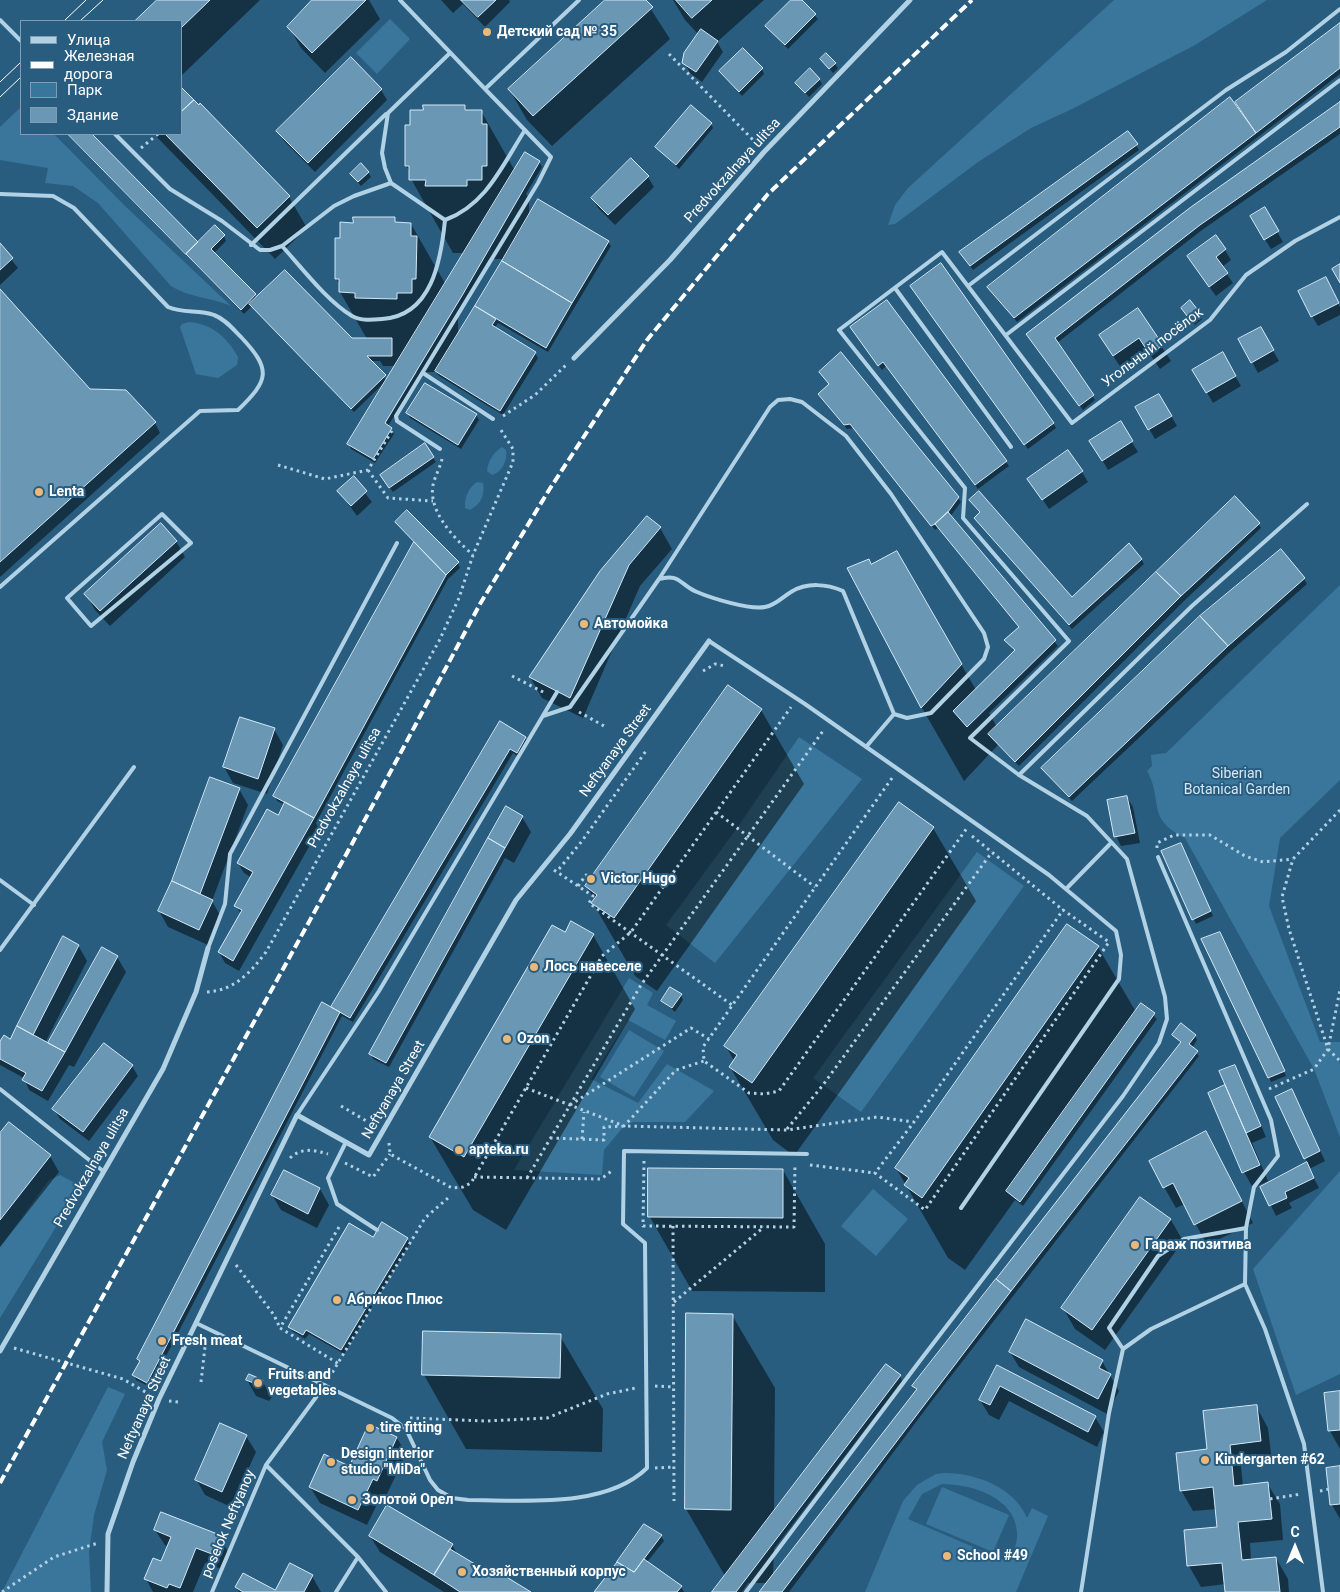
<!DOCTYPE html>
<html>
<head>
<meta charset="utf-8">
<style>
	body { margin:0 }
	#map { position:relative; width:1340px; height:1592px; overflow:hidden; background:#295d80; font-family:Roboto,sans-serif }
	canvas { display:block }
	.legend { position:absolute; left:20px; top:20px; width:162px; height:115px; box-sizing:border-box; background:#295d80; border:1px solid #7f9eb3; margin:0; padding:6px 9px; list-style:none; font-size:15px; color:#fff }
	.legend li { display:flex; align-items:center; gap:10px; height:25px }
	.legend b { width:25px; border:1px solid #7f9eb3 }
	.north { position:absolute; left:1270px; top:1522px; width:50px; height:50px; -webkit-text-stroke:4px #295d80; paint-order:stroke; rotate:0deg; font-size:14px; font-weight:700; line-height:20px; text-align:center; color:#fff }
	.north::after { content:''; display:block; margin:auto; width:18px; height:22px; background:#fff; clip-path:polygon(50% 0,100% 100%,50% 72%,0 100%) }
</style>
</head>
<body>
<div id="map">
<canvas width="1340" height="1592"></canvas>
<ul class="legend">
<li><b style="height:6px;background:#b1d1e5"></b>Улица</li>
<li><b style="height:6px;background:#fff"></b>Железная дорога</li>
<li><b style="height:14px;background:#3a769b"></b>Парк</li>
<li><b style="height:14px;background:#6997b4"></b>Здание</li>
</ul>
<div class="north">С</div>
</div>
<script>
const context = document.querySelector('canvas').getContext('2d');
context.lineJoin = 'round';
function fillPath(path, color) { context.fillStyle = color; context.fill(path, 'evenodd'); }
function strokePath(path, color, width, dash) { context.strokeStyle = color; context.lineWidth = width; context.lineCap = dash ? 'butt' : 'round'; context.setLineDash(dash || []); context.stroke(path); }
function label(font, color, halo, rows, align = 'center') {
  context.font = font + ' Roboto,sans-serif'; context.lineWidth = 4; context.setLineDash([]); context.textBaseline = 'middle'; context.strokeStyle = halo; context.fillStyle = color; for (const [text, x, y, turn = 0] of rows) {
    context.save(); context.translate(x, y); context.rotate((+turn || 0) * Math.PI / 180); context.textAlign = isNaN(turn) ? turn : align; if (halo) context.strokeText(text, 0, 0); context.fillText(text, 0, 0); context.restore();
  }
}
const green = new Path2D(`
	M1114 0H1267L1195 45 1072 109 1031 128 978 162 895 224 888 225 895 205 908 188Z
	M390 19 410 39 377 74 356 53Z
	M21 107V134H54L125 206 231 306C211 297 190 298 171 286L98 203 73 186 45 183 48 168 0 160V127Z
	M189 322C212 324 227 337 238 357L237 365 218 378 196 374 180 327 182 324Z
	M502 447 506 450C508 460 502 472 492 475L487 471C488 461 493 453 502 447Z
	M477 482 483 483C485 495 481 504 470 510L465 508C464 498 469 487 477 482Z
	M1340 585V780L1280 838 1269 906 1320 1042H1340V1137L1314 1069 1185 838C1145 818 1164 801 1147 771L1152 766 1151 755 1166 753Z
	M799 737 862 779 715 963 666 925 737 828Z
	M977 852 1024 886 861 1112 813 1078Z
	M629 978 653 993 647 1005 676 1021 665 1040 628 1020 591 1079 638 1103 667 1064 714 1091 685 1122H633L624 1126 604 1150 602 1175 514 1170Z
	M629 1030 664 1051 634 1097 600 1077Z
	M1340 1171V1374L1296 1395 1253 1269Z
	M60 1175 75 1183V1196L0 1318V1247L49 1180Z
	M873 1189 908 1219 876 1256 841 1226Z
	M108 1387 125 1394 102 1442 107 1470 94 1515 89 1552 91 1592H2Z
	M945 1473C976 1473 1015 1488 1027 1518L1032 1508 1048 1516 1016 1592H865L903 1501 917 1485 936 1474ZM942 1484C971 1484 1015 1497 1017 1532 1018 1543 1013 1553 1008 1562L908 1519 922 1494Z
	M942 1487 1009 1515 993 1552 926 1524Z`);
const shadow = new Path2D(`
	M159 0H260L181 76V21H137Z
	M314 0H369L380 19 325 73 301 48 289 27Z
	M441 0H509L510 2 485 27 463 4 453 13Z
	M607 0H645L670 39 552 146 527 120 509 89Z
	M673 0H764L717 42 723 52 702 82 690 73 684 62 699 35 685 20Z
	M792 0H800L818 19 788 49 767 26Z
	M1340 24V74L1017 322 991 292 988 287Z
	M351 59 381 90 387 100 315 172 284 141 278 131Z
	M821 59 835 64 838 68 833 73Z
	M762 69 764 74 742 96 720 72Z
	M819 79 822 84 809 97 797 83Z
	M1340 104V134L1202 230 1057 343 1095 400 1083 410 1030 339Z
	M200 105 289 197 307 228 275 259 154 134H181Z
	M464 106 467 111H481L515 171 539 162 542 167 526 194 529 199V218L608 242 611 246 548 352 498 323 495 328 535 353 538 358 503 415 439 376 436 372H421L388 426 394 434 375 463 351 449 349 444 385 382 354 412 252 306 244 314 68 134H90L198 244 224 236 226 241 214 253 257 298 351 339H367L340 292V286L336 278 341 239 354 224 394 219 397 224H411L446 285 465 253H453L411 179V173L406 166ZM489 259H504L458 334V311ZM370 361H380L383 366H396L387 381ZM414 372H417L382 429 380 427Z
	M711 124 713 128 679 169 657 148Z
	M1128 133 1139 150 973 270 964 257Z
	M368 172 371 177 361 186 351 174Z
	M648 177 654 187 615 225 598 208 592 198Z
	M1264 209 1283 242 1271 249 1251 217Z
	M0 245 18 268 0 285Z
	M1225 250 1231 260 1222 267 1233 283 1216 296 1195 267Z
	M1331 289 1340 307V315L1318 326 1312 316Z
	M0 291 90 390 155 423 160 433 0 577Z
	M915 291 1053 423 1056 428 1028 449Z
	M886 302 1009 466 978 489 886 366 882 370 854 332Z
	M1138 310 1171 361 1160 369 1149 353 1123 371 1100 336Z
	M1185 313 1200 315 1202 319 1195 325Z
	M1260 328 1279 361 1258 373 1240 340Z
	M1222 354 1241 386 1213 403 1194 370Z
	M425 384 476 415 479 420 461 449 410 418 408 413Z
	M1159 395 1177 426 1155 439 1137 408Z
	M822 399 958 498 961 502 950 517 1058 646 989 713 997 727 1258 523 1261 528 1184 601 1019 766 998 745 964 781 922 708 849 569 871 565 897 553 976 690 1016 651 1006 640 1020 628 938 528 935 530 854 428 847 429Z
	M1120 423 1138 452 1108 470 1091 441Z
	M424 445 436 462 393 492 384 480Z
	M1082 472 1088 482 1049 509 1029 479Z
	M353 478 372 502 357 516 339 491Z
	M975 518 1072 599 1141 559 1144 564 1072 629Z
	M396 522 458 563 460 568 448 579 316 823 319 829 239 971 225 963 219 952 241 914 236 906 252 878 244 873 238 863 278 817 285 805 277 801 275 796 415 543Z
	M660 528 672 549 640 586 583 718 542 698 530 677Z
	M176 541 185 557 110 626 95 610 86 594Z
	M1304 579 1307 584 1231 651 1072 801 1046 773Z
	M761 710 804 784 657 991 635 976 593 903 595 900 587 887Z
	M501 723 525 738 528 742 519 757 513 753 353 1022 342 1016 150 1387 136 1380 134 1375 140 1363 138 1359 331 1008Z
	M274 729 283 745 267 794 233 783 224 767Z
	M239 789 248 805 212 901 221 917 208 945 168 927 159 911Z
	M1127 797 1133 807 1140 843 1121 846 1116 836Z
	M522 817 531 832 514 863 505 858 389 1067 373 1059 371 1054Z
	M933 828 976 901 794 1156 773 1140 730 1067 734 1061 726 1046Z
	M1183 849 1213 916 1196 924 1163 852Z
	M565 934 593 935 635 1009 506 1230 473 1210 430 1137Z
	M1222 939 1286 1076 1271 1082 1269 1077Z
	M78 945 87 961 45 1043 52 1047 117 957 126 972 74 1067 69 1065 48 1101 29 1090 24 1078 0 1065V1044L11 1040Z
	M1098 947 1136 1012 1141 1005 1157 1019 1023 1206 1015 1200 965 1270 948 1258 896 1168Z
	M681 995 683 1000 675 1012 662 1001Z
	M1173 1035H1195L1197 1040 1192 1048 1199 1056 931 1402 789 1592H761L767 1583H748L742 1592H714L725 1576 686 1509 732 1315 775 1388 774 1511 900 1376 902 1381 774 1549 773 1575 917 1391 914 1387 1181 1043Z
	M132 1066 138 1076 89 1141 60 1119 54 1109Z
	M1240 1077 1266 1137 1252 1143 1268 1181 1253 1188 1244 1172 1228 1092Z
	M1297 1101 1325 1161 1309 1169 1319 1188 1289 1203 1292 1208 1276 1216 1262 1187 1308 1163 1305 1158Z
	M1206 1132 1253 1223 1207 1245 1185 1204 1176 1208 1164 1187Z
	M0 1135 50 1156 59 1172 0 1247Z
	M650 1169 783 1170 825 1244V1292L692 1291 650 1217Z
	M284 1171 320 1189 329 1205 317 1228 281 1210 272 1195Z
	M1171 1220 1183 1241 1105 1350 1075 1329 1063 1308Z
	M373 1239H407L410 1243 344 1354 309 1334 305 1339 292 1331 290 1327Z
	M560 1336 603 1409 602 1452 466 1449 424 1375Z
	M1010 1352 1102 1361 1119 1391 1107 1414 1019 1367Z
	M998 1366 1095 1417 1104 1432 1097 1447 1009 1401 999 1420 989 1415 980 1400Z
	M247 1380 262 1381 272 1397 269 1401 256 1396Z
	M1340 1392V1449L1330 1431 1326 1394Z
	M1256 1406 1268 1428 1272 1462 1241 1466 1243 1486 1267 1483 1280 1504 1283 1540 1250 1543 1251 1560 1276 1558 1288 1579 1289 1592H1226V1584L1201 1587 1189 1566 1219 1528 1217 1509 1193 1511 1181 1490 1208 1450Z
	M246 1436 256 1452 231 1507 205 1495 196 1479Z
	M397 1438 406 1454 386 1496 382 1494 367 1525 320 1503 310 1487 350 1467Z
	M1340 1467V1519L1332 1505Z
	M645 1525 661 1536 664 1541 647 1562 681 1587 684 1592H596Z
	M155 1530 219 1536 228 1552 221 1569 205 1563 193 1592H153L146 1579 162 1563 168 1547 165 1545Z
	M370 1536 452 1545 458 1555 493 1577 529 1592H444L380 1552Z
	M312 1576 321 1592H239L236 1587 276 1592Z`);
const building = new Path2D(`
	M157 0H210L181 28V21H135Z
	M312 0H366L312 53 287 27Z
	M461 0H496L478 17Z
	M605 0H646L653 7 533 116 508 89Z
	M676 0H712L692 18Z
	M791 0H802L816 14 785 45 765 26Z
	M1340 23V68L1256 133 1235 102Z
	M701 29 718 41 696 72 682 63 684 53Z
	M743 48 763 68 739 92 719 71Z
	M826 53 836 63 829 69 820 59Z
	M351 57 382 89 308 163 276 131Z
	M810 68 820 79 805 93 795 83Z
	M181 87 194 100 181 112Z
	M1230 97 1256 133 1014 318 987 287Z
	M194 100 199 105 200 103 290 196 257 228 165 134H181V112Z
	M1340 102V127L1200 225 1055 338 1094 395 1079 406 1026 334 1191 207Z
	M423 105H465V110H482V124H487V166H482V180H467V186H425L426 180H409V166H405V125H410V110H423Z
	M691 105 712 123 676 165 655 147Z
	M1128 131 1138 144 970 266 959 252Z
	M68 134H92L198 242 186 254Z
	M525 152 540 161 463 294 385 423 392 428 373 459 347 444Z
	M631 158 649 176 608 215 591 198Z
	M361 163 369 172 358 182 350 174Z
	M538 199 609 241 572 303 502 261Z
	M1265 207 1279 231 1264 240 1250 216Z
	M353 217H395V222L411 223V236H417L416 279H412V293H397V299L355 298V293L339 292V279H335V238H340V222L353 223Z
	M215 225 225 235 211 249 256 294 241 310 186 254Z
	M1216 235 1226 249 1216 257 1228 273 1209 287 1187 256Z
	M0 243 13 258 0 270Z
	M502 261 572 303 546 348 475 306Z
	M941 263 1054 423 1024 445 910 286Z
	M1340 264V283L1332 269Z
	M285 270 352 338H392V356H367L386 375 351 409 249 304Z
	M1326 277 1339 303 1311 317 1298 291Z
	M0 289 90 389 126 390 156 422 0 562Z
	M887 300 1007 461 975 485 883 362 878 366 850 327Z
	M1190 300 1201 314 1191 321 1181 308Z
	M475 306 496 319 492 325 536 352 500 411 435 371Z
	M1138 308 1163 345 1150 355 1139 338 1113 356 1099 335Z
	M1261 327 1274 350 1251 363 1238 339Z
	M841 352 959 497 948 512 935 524 931 526 850 424 844 425 818 394 829 384 819 372Z
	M1223 352 1236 376 1206 393 1192 370Z
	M425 383 477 414 458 445 406 413Z
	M1159 394 1172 416 1148 430 1135 407Z
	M1121 421 1133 441 1102 461 1089 441Z
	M425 443 434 457 389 488 380 475Z
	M1068 450 1083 471 1042 500 1027 479Z
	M354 476 367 491 351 506 337 491Z
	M979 491 1072 597 1129 543 1142 559 1069 625 974 518 980 512 969 500Z
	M1235 496 1260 523 1181 596 1156 572Z
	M407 510 459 562 446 575 395 522Z
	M948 512 1056 640 967 727 953 711 1015 650 1004 640 1019 627 935 524Z
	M647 516 661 527 629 565 570 698 529 677 600 571Z
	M161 523 177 541 100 611 84 594Z
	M414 542 446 575 314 818 273 796Z
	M1281 549 1305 578 1228 646 1200 616Z
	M897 551 962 664 921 708 847 568 869 559 871 564Z
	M1156 572 1181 596 1015 762 988 734Z
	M1200 616 1228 646 1069 797 1041 768Z
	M728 685 762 709 614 918 591 903 597 895 585 886Z
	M240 717 275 728 258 779 223 767Z
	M500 721 526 737 517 753 510 749 350 1018 331 1007Z
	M210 777 240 788 200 894 172 881Z
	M1127 796 1135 833 1114 837 1107 800Z
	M285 802 314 818 233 961 218 952 242 910 234 906 253 872 237 863 267 809 278 815Z
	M899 802 934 827 752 1083 729 1067 737 1055 724 1046Z
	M506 806 523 816 505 848 488 838Z
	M488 838 505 848 386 1063 369 1054Z
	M1181 843 1211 911 1192 920 1161 851Z
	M172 881 213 900 199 930 158 911Z
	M571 921 594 934 464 1157 429 1137 552 925 565 932Z
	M1067 924 1099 946 922 1198 904 1185 909 1178 895 1168Z
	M1220 932 1285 1071 1268 1078 1201 939Z
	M63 936 79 945 33 1035 17 1026Z
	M102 947 118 956 65 1052 48 1043Z
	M670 987 682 994 672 1008 661 1001Z
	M322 1002 340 1012 147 1383 132 1375 140 1361 137 1359Z
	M1141 1003 1155 1013 1020 1202 1006 1191Z
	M1181 1023 1196 1035 1189 1044 1198 1051 1011 1291 996 1279 1181 1042 1172 1035Z
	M17 1026 65 1052 42 1091 22 1080 26 1073 0 1059V1041L4 1035 10 1039Z
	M104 1043 133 1065 83 1132 52 1109Z
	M1235 1065 1261 1126 1246 1133 1219 1071Z
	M1225 1085 1260 1165 1242 1173 1208 1093Z
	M1292 1089 1320 1151 1304 1159 1275 1097Z
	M9 1122 51 1155 0 1220V1133Z
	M1206 1131 1242 1201 1194 1225 1173 1183 1163 1188 1149 1161Z
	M1307 1162 1314 1178 1285 1192 1287 1198 1269 1206 1260 1187Z
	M648 1168 783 1169V1218L648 1217Z
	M284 1170 320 1188 308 1214 271 1195Z
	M1140 1197 1171 1219 1092 1330 1061 1308Z
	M382 1222 408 1238 341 1350 306 1330 303 1335 288 1327 349 1223 373 1237Z
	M996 1279 1011 1291 782 1592H759L917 1389 912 1386Z
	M686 1313 733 1314 731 1510 685 1509Z
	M1026 1319 1103 1360 1099 1368 1111 1374 1098 1399 1009 1352Z
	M423 1331 561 1334 560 1378 422 1375Z
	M886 1364 901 1375 736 1592H712Z
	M997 1365 1096 1416 1088 1432 1000 1386 990 1405 979 1400Z
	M249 1374 263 1380 261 1386 246 1380Z
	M1340 1391V1430L1328 1431 1324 1393Z
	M1257 1405 1261 1441 1230 1445 1234 1486 1268 1482 1272 1519 1238 1522 1242 1560 1276 1557 1280 1592H1225L1222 1563 1187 1566 1184 1530 1217 1527 1213 1487 1180 1491 1176 1453 1207 1449 1203 1411Z
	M220 1423 247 1435 222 1492 195 1480Z
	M369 1424 397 1437 377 1481 373 1479 358 1510 309 1487 324 1454 349 1466Z
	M1340 1466V1504L1330 1505 1326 1468Z
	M387 1505 453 1544 434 1575 369 1536Z
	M161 1512 220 1535 212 1554 196 1548 180 1588 169 1584 167 1588 144 1579 153 1558 161 1561 171 1537 154 1530Z
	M644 1524 662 1535 634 1572 617 1562Z
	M450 1549 493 1575 495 1570 531 1592H460L434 1575Z
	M644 1559 682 1586 677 1592H594L617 1562 634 1572Z
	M290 1563 313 1575 304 1592H243L235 1587 243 1573 275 1590Z`);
const path = new Path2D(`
	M669 54 758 145
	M141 148 158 134
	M503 416 535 395 566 365
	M442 459C440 468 435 476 433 485 428 512 455 539 473 555
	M278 465 325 479 368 470 393 429
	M368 470 388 498 433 501
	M703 671 715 664 725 666
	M512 676 545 693
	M579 712 604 726
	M892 778 703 1047 704 1061 749 1093 765 1094 779 1091 967 828
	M1340 810 1293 859 1282 897 1289 929 1328 1049 1340 1061
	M716 812 815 887
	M972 836 1063 910
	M1157 848V843L1174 835H1210L1245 856 1263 862 1293 859
	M559 869 582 841 646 751
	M554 870 593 896 589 903 732 1005
	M578 886 586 875 591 879
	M207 992C235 990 250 973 266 952L439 641 459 598 473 555 513 462V449L499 427
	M526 1088 624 1126 676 1070 704 1061
	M1269 1089 1314 1069 1328 1049 1340 990
	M570 1105 691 1028 709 1039
	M341 1106 375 1126
	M787 1129 823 1085 992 852
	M550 1138 604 1140V1127L624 1126 787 1130 877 1117 914 1122 1063 910 1109 942 925 1210 875 1173 914 1122
	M582 1139 584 1112
	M389 1143 390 1154 452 1188 463 1187 471 1183 602 956 631 932 791 707
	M290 1158C302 1147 314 1150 328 1154
	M644 1161 643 1226 794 1227 795 1164
	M345 1163 373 1177 390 1154
	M810 1165 875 1173
	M474 1177 601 1179 613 1170
	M527 1178 641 985 823 731
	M673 1226 674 1501
	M339 1227 280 1328 339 1364
	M236 1265 274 1315 280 1328
	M674 1302 764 1227
	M14 1348 123 1379 149 1394
	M329 1378 425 1218 448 1198
	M201 1382 206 1338
	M655 1386 674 1387
	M169 1401 178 1402
	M410 1418 486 1421 547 1418 607 1394 636 1388
	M655 1468 674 1467
	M1320 1491 1329 1489
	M1270 1499 1301 1494
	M2 1592 54 1557 98 1543`);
const service = new Path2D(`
	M400 0 485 89 579 0
	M0 20 21 41
	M115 134 170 189 222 221 260 250H270L282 246 334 206 354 196 391 183 385 168 382 153 388 113 450 53
	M391 183 445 220
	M0 194 53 196 74 208 168 307C184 314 199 309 214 315 225 319 233 329 241 337 272 370 269 380 238 410L200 411 0 587
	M251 245 386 114
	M282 246C302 268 327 301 352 316 361 321 372 320 382 319 432 316 441 260 445 220 486 205 502 166 525 130
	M968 286 1226 90 1286 52 1340 9
	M895 288 1011 447
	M1006 335 1340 80
	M423 373 493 419
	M440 449 397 421 396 416 538 183 551 157 485 89
	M162 514 191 543 91 626 67 598Z
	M659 579C680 573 680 585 697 592 711 598 749 610 765 607 776 605 781 598 791 592 807 582 827 584 843 591L894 714 866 747
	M709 641 805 704 1049 875 1116 931 1121 955 1119 979 961 1208
	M543 716 570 707 659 579 770 407 778 400 790 399 802 402 846 436 891 494 984 633 988 647 984 659 931 713 907 718 894 714
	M1019 775 1192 606 1307 504
	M0 880 34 905
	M1066 889 1111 843
	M208 948 225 904 230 854 397 543
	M0 950 134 767
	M0 1089 103 1171
	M297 1115 379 991 557 692
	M346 1142 328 1178 337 1204 377 1230
	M1246 1228 1245 1284 1265 1329 1304 1444 1323 1592
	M196 1323 392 1418 406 1429 430 1480 438 1490 452 1498 468 1500C523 1500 605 1509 647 1468L645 1243 623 1224 624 1151 807 1154
	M1123 1349 1109 1328 1158 1256 1184 1239 1246 1228 1254 1187 1278 1156 1271 1120 1158 857
	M325 1385 266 1465 358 1557 386 1592
	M212 1592 266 1465
	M336 1592 358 1557
	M746 1592 919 1362 1123 1096 1159 1043 1167 1019 1165 997 1127 859 1087 816 1019 775 970 738 1069 641 963 518 965 488 839 330 942 252 1072 423 1210 320 1246 275 1295 241 1340 217
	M1081 1592 1109 1413 1123 1349 1151 1329 1245 1284`);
const minor = new Path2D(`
	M574 358 670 260 764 152 910 0
	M0 1351 163 1069 196 992 208 948
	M107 1592 108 1534 133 1462 159 1399 297 1115 369 1155 516 900 570 834 709 641`);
const tram = new Path2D(`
	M64 21 86 0
	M80 21 103 0
	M0 82 21 62
	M0 97 21 77`);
const rail = new Path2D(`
	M0 1483 353 842 480 604 549 490 647 340 768 194 972 0`);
const markers = [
	[487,32,5,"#ecb878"],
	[39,492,5,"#ecb878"],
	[584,624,5,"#ecb878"],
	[591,879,5,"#ecb878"],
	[534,967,5,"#ecb878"],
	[507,1039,5,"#ecb878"],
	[459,1150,5,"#ecb878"],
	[1135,1245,5,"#ecb878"],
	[337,1300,5,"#ecb878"],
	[162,1341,5,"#ecb878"],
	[258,1383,5,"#ecb878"],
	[370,1428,5,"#ecb878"],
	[1205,1460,5,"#ecb878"],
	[331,1462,5,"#ecb878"],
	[352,1500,5,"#ecb878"],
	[947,1556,5,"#ecb878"],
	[462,1572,5,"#ecb878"]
];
const poiNames = [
	["Детский сад № 35",497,32],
	["Lenta",49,492],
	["Автомойка",594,624],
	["Victor Hugo",601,879],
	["Лось навеселе",544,967],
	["Ozon",517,1039],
	["apteka.ru",469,1150],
	["Гараж позитива",1145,1245],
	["Абрикос Плюс",347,1300],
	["Fresh meat",172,1341],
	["Fruits and",268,1375],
	["vegetables",268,1391],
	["tire fitting",380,1428],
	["Design interior",341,1454],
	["studio \"MiDa\"",341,1470],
	["Kindergarten #62",1215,1460],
	["Золотой Орел",362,1500],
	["School #49",957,1556],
	["Хозяйственный корпус",472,1572]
];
const streetNames = [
	["Predvokzalnaya ulitsa",733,171,-48],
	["Угольный посёлок",1153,348,-37],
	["Neftyanaya Street",616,751,-54],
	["Predvokzalnaya ulitsa",345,788,-61],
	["Neftyanaya Street",394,1090,-60],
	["Predvokzalnaya ulitsa",92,1168,-60],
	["Neftyanaya Street",145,1408,-66],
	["poselok Neftyanoy",229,1524,-67]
];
const parkNames = [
	["Siberian",1237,774],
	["Botanical Garden",1237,790]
];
fillPath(green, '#3a769b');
fillPath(shadow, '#0007');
fillPath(building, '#6997b4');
strokePath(building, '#d4e8f5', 1);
strokePath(path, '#b1d1e5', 3, [2.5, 4]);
strokePath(service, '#b1d1e5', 4);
strokePath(minor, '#b1d1e5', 5);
strokePath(tram, '#fff', 1);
strokePath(rail, '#fff', 4, [9, 4]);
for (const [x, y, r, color] of markers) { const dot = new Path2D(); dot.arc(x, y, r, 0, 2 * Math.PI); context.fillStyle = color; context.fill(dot); strokePath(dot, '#295d80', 2); }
label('bold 14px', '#fff', '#295d80', poiNames, 'left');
label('14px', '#fff', '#295d80', streetNames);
label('14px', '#d4e8f5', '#295d80', parkNames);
</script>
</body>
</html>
